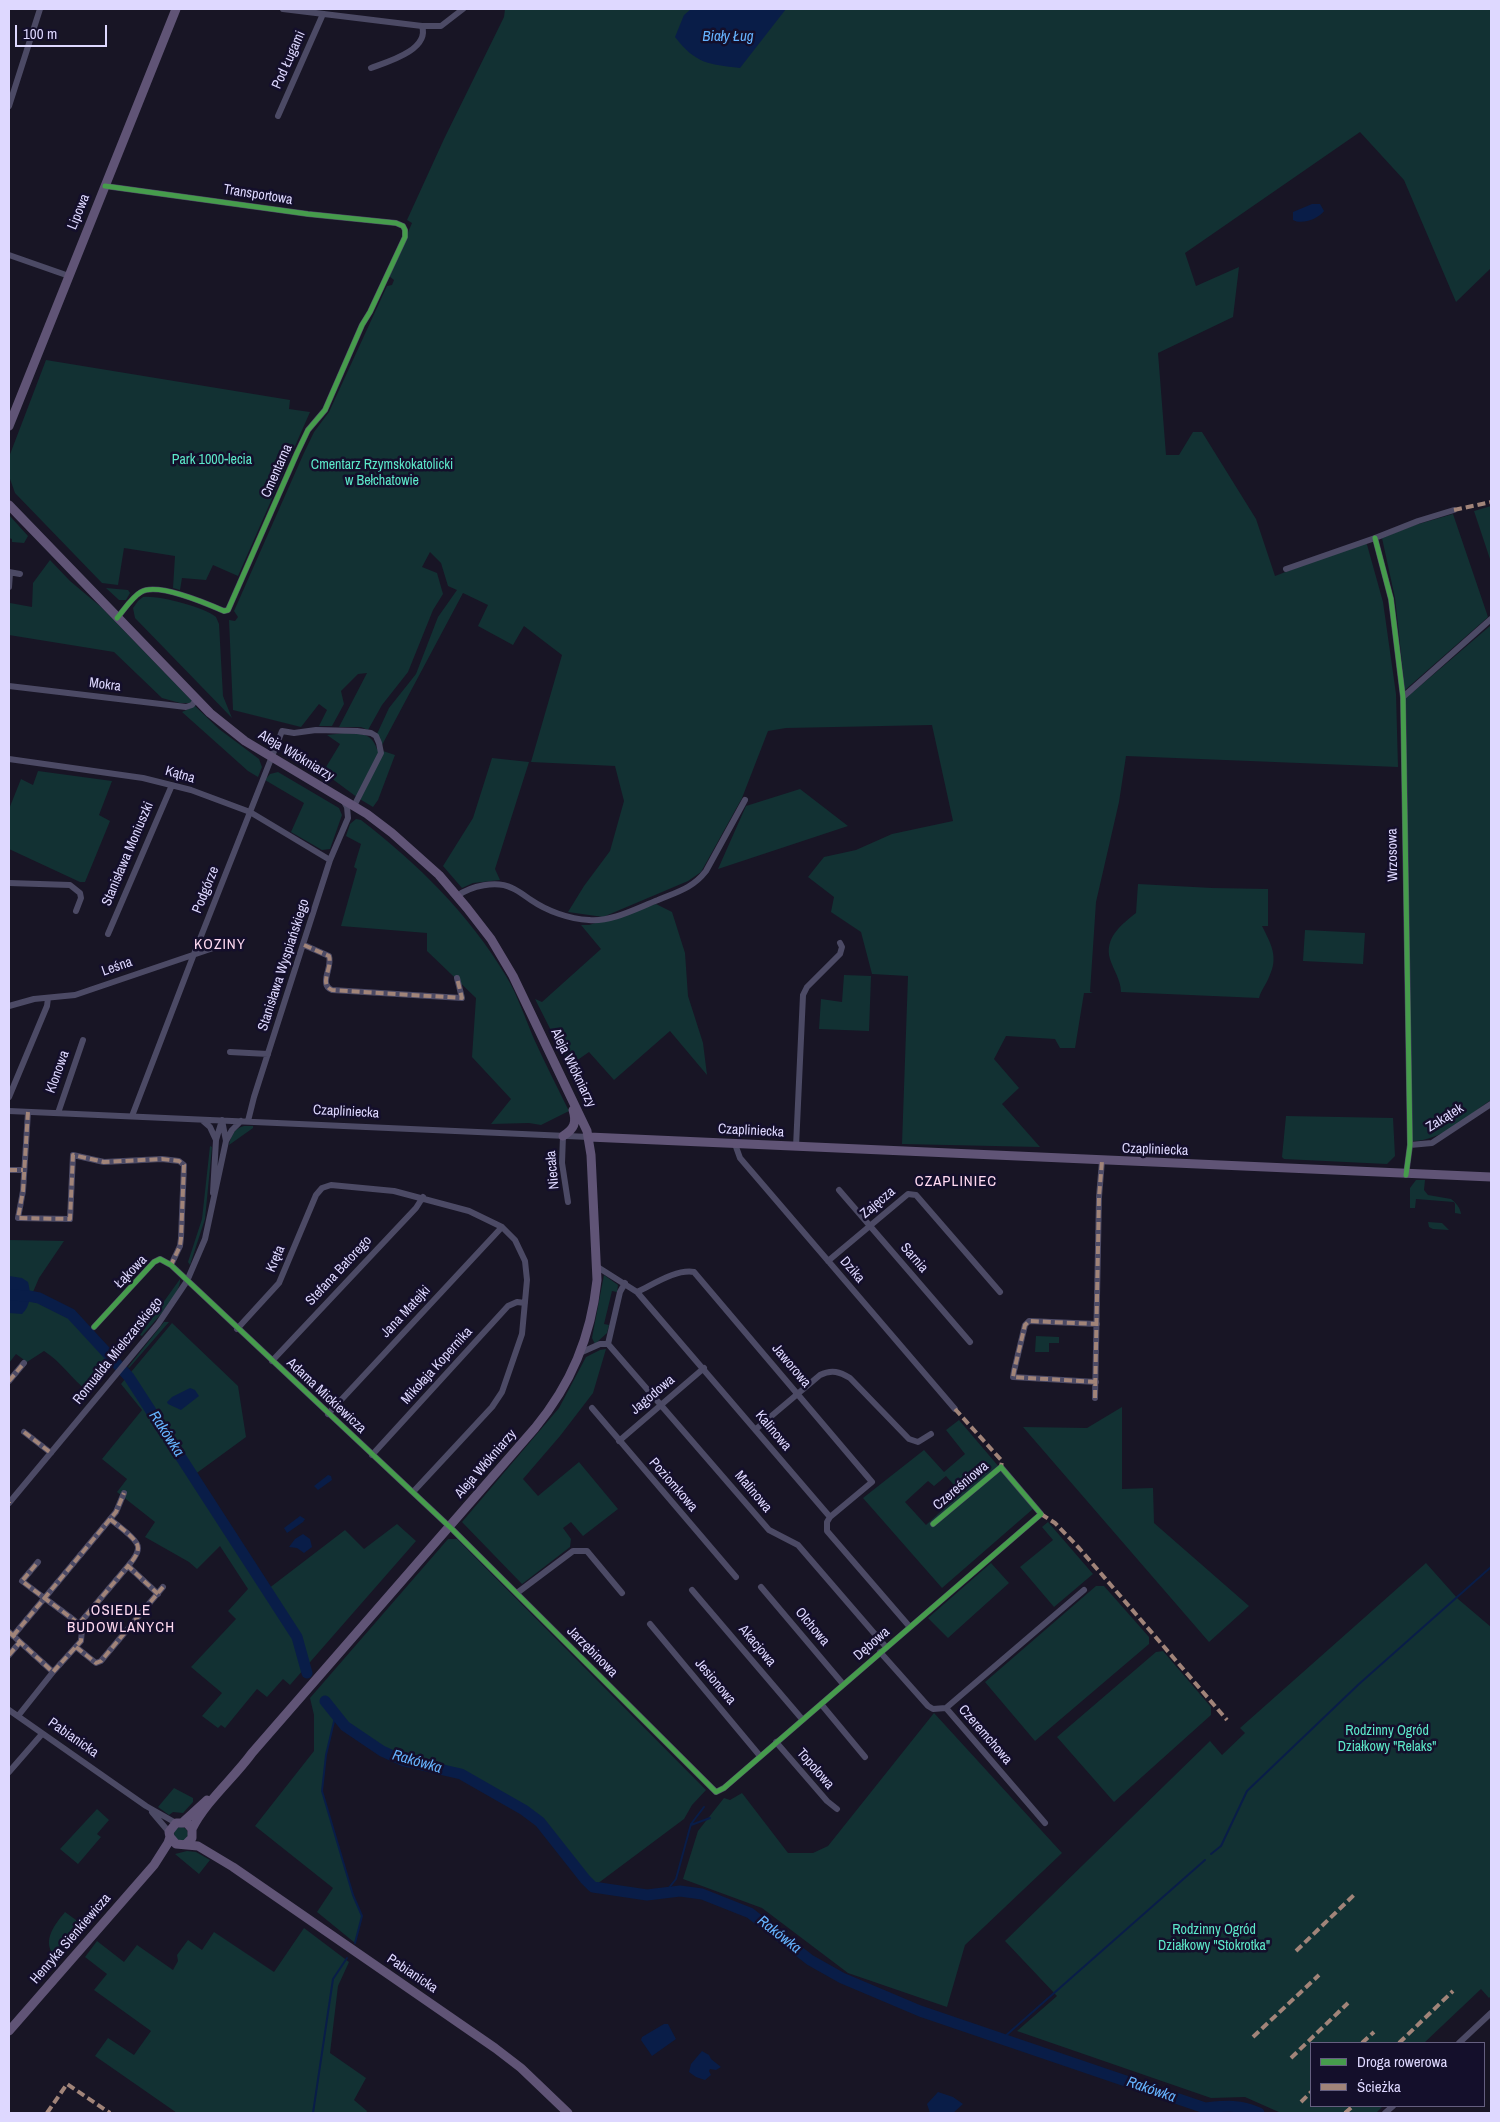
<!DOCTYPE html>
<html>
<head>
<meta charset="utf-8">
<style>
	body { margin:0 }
	#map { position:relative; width:1500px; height:2122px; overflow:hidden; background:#181525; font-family:"Archivo Narrow",sans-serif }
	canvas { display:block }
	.frame { position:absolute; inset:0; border:10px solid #ded8ff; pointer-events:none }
	.legend { position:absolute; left:1310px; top:2042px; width:175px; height:65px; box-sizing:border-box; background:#140f2b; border:1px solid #655f80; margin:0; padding:6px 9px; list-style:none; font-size:15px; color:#ded8ff }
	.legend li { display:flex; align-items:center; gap:10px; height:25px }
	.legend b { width:25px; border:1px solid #655f80 }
	.scale { position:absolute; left:15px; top:25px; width:92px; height:22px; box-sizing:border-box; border:2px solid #ded8ff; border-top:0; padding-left:6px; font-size:15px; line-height:18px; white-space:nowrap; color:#ded8ff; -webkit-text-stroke:4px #140f2b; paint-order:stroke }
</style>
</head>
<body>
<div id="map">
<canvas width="1500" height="2122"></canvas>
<div class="frame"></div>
<ul class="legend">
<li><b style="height:6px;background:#469c4c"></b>Droga rowerowa</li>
<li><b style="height:6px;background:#a18479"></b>Ścieżka</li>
</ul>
<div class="scale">100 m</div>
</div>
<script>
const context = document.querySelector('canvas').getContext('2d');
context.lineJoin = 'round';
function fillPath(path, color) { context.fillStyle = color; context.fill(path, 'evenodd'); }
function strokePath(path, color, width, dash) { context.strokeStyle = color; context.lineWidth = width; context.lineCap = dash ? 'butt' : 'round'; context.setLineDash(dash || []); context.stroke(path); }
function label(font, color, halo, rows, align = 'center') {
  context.font = font + ' "Archivo Narrow",sans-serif'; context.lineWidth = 5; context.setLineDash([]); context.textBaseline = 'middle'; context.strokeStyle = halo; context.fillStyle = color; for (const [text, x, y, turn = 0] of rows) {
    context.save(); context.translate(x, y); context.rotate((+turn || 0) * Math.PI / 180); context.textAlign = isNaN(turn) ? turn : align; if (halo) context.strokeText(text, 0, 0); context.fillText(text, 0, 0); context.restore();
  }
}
const green = new Path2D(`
	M505 9H1491V268L1456 302 1404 180 1360 132 1185 253 1196 286 1239 267 1233 317 1158 353 1166 455H1179L1193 432H1202L1256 519 1275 576 1366 541 1383 602 1396 694 1398 767 1126 756 1119 802 1096 902 1090 992 1093 993H1084L1075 1048H1060L1055 1039 1006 1036 994 1059 1019 1088 1002 1104 1040 1147 902 1144 908 976 872 974 861 932 831 912 834 897 808 877 824 857 856 850 892 834 953 821 932 725 786 728 768 731 742 798 701 872 688 881 603 917 568 912 584 886 610 851 624 801 615 766 531 762 562 655 524 626 513 645 478 626 488 605 463 593 382 745 377 734 389 708 416 674 438 617 457 590 448 586 441 563 430 552 422 567 437 573 443 594 433 610 408 672 382 705 368 730 361 727H339L367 673 358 674 341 691 344 704 332 726H319L327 710 319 704 301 727 233 710 229 620 235 621 238 617 234 611 303 455 314 432 329 412 387 286 392 285 394 280 389 276 412 223 407 220 444 139 504 17Z
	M46 360 290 400 289 409 310 412 238 576 213 565 206 580 182 578 180 590 173 588 175 556 124 548 118 585 102 583 15 493 9 476V457Z
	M1491 506V562L1474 511Z
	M1453 514 1488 617 1405 690 1395 598 1382 538 1415 525Z
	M9 515 28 536 24 543 12 542V539L9 538Z
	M50 560 70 581 101 607 194 703H180L162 698 114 652 9 635 10 603 32 607 33 583Z
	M106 588 128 590 130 593 126 600H119Z
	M143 597C157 595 205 607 216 617 217 619 218 622 219 624L223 696 232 718 135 618 133 608 138 601Z
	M1490 626 1491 1100C1467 1116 1442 1141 1412 1141L1406 698Z
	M195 706 219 729 259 759 262 767 258 777 248 771 182 712Z
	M345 733C361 734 371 732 377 749L395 755 378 800 373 807 358 798 323 772 340 744 327 735Z
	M492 758 529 762 495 869 500 880 473 883 462 888 443 866 473 818Z
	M38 771 112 781 99 815 110 821 85 882H80L9 849V809L21 779 33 785Z
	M278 772 339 808 342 815 330 849 322 850 291 832 304 803 265 780 270 774Z
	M800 789 848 826 718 869 746 806Z
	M356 819 361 820C418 864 469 914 506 976 518 996 525 1018 534 1039 545 1063 557 1087 569 1111L541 1125 529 1123 491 1124 511 1099 472 1057 476 998 427 951V933L341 926 357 869 354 867 361 844 346 836 350 824Z
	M1138 884 1212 888 1268 889V926H1262C1271 944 1279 957 1269 977 1266 985 1261 990 1259 998L1121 992C1121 980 1113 969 1110 959 1104 938 1122 924 1136 913Z
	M656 904 672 912 685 953 688 996 703 1043 707 1075 670 1031 614 1080 589 1052 569 1066 535 999 542 1002 601 949 581 925H589Z
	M1305 930 1365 933 1363 964 1303 961Z
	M844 975 871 976 869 1031 819 1029 821 999 842 1002Z
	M1286 1116 1393 1118 1395 1156 1387 1164 1284 1159 1282 1157Z
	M244 1126H253V1128L229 1145C231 1135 235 1128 244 1126Z
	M210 1146 212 1147 205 1219 190 1265 188 1262 202 1219Z
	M1416 1180H1425L1424 1190 1428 1195 1451 1199C1456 1203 1460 1207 1461 1214L1455 1213V1204L1454 1202 1416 1199 1415 1208H1410V1188Z
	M1428 1222 1442 1223 1449 1230 1433 1229 1429 1227Z
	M9 1240 64 1241 39 1278 33 1292 72 1309 118 1358 89 1392C71 1379 62 1362 44 1351L27 1362 16 1354 9 1363Z
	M604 1275 618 1285 617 1292 612 1291 604 1324 609 1325 607 1333 595 1344 592 1338Z
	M180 1279C182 1293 152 1324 142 1336L140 1335Z
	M164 1322H169L129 1368 128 1367Z
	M172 1323 238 1386 246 1437 194 1475 268 1589 345 1530 364 1549 397 1524 416 1541 290 1685 283 1679 267 1697 257 1689 225 1728 221 1725 218 1728 202 1716 222 1693 191 1667 236 1619 228 1611 248 1589 220 1546 197 1569 189 1562 145 1537 155 1522 117 1492 127 1479 102 1459 142 1410 121 1384Z
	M1036 1336 1059 1337V1343H1049V1352H1035Z
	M606 1349 593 1393 560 1436 523 1479 538 1496 579 1462 618 1509 583 1536 571 1522 563 1528 571 1539 570 1547 522 1584 462 1522 559 1408 586 1357 600 1350Z
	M1122 1407V1489L1153 1488 1154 1523 1249 1606 1209 1642 1023 1427 1087 1428Z
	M959 1420 1034 1508 942 1588 863 1498 924 1450 944 1472 965 1454 946 1430ZM946 1476 961 1493 926 1525 905 1502 928 1481 934 1486Z
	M1048 1522 1093 1574 1054 1607 1020 1567 1053 1540 1042 1527Z
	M448 1539H457L706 1790 692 1805 684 1819 593 1887 585 1879 540 1822 524 1810 461 1774 404 1761 382 1751 345 1726 336 1714 326 1755 322 1791 353 1895 362 1916 355 1943 317 1912 333 1888 255 1826 314 1751V1715L310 1698Z
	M991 1563 1009 1583 948 1638 928 1618Z
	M1426 1563 1458 1599 1491 1627V1996L1489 1998 1481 1989 1424 2043H1311V2106H1383L1376 2113H1281L1245 2097 1211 2098 1017 2031 1057 1996 1005 1941 1208 1743 1210 1741 1222 1755 1245 1733 1240 1728Z
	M1096 1586H1104L1149 1637V1644L1035 1741 985 1682Z
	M1163 1651 1211 1707V1715L1114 1802 1057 1737 1156 1652Z
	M934 1713 1062 1853 965 1945 947 2007 848 1973 762 1908 683 1879 698 1831 724 1798 730 1800 742 1793 788 1853H813L828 1846Z
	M174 1788 193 1798V1802L183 1813 173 1812 169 1815 158 1807Z
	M97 1809 109 1820 97 1834 101 1837 78 1864 60 1849Z
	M174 1834a7 7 0 1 1 14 0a7 7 0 1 1-14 0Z
	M187 1851 196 1852 210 1860 199 1874 175 1854Z
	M65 1912 87 1928 73 1944 60 1954 51 1951C44 1937 57 1922 65 1912Z
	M304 1928 349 1962 338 1986 330 2053 366 2078 354 2100 367 2111 366 2113H177L95 2056 108 2038 134 2055 151 2031 94 1990 107 1974 85 1957 97 1941 124 1962 137 1945 173 1970 178 1961 177 1955 188 1940 202 1950 214 1932 274 1972Z`);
const water = new Path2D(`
	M691 9H786L740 68C708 64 696 64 675 37L684 15Z
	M1312 204H1320L1324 211C1318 219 1302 225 1293 220V212Z
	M9 1276 22 1278 28 1282C31 1293 31 1306 22 1314L9 1313Z
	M190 1388 195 1390 199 1396 181 1410 168 1404 167 1402 172 1397Z
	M328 1475 331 1476 332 1480 318 1490 314 1486Z
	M300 1516 305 1519 303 1522 287 1533 284 1528Z
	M303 1534 310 1539 312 1547 304 1553 297 1548 289 1547 295 1539Z
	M664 2024H668L676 2039 652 2056 641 2040 642 2037Z
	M702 2051 709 2055 711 2059 721 2067 716 2070 710 2069 709 2071 711 2075 705 2080 696 2077 689 2072 691 2064Z
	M938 2092 953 2097 963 2104 953 2113H930L927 2104Z`);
const stream = new Path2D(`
	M336 1713 326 1755 322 1791 353 1895 362 1916 355 1943
	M691 1825 710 1818
	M1211 1854 1221 1846 1247 1791 1359 1684 1491 1567
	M664 1894 676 1879 691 1824 704 1807
	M1003 2038 1205 1860
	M313 2113 333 1979 347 1958`);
const river = new Path2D(`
	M9 1295 29 1296 39 1298 71 1314 129 1377 297 1637 307 1673
	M325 1701 345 1726 382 1751 404 1761 461 1774 524 1810 540 1822 585 1879 593 1887 647 1895 680 1891 702 1894 750 1913 810 1960 842 1978 920 2011 1205 2108C1225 2106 1240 2104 1259 2113`);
const minor = new Path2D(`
	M283 9 422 26C430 50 387 62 371 68
	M422 26H441L463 9
	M9 106 40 9
	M278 116 323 14
	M105 186 308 214 396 223 403 226 405 230V237L370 312 362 325 325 410 308 430 297 453 228 610 224 611C208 604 157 582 141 592 132 597 124 610 117 618
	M9 255 69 276
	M1375 538 1391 599 1403 697 1410 1145 1406 1175
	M1286 569 1375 538 1418 521 1454 510
	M9 572 20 574
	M9 587 10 573
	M9 686 186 707 192 705 196 700
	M1403 697 1491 619
	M9 759 143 778 191 790 250 812 330 860
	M9 883 70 885 80 893 81 898 76 911
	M457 896C471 886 496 880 512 888 519 891 525 896 531 900 547 911 569 919 589 920 612 922 637 908 658 900 677 892 693 888 706 871L745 800
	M108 934 172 785
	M304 945 329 956C333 968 318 984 332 990L462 998 457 978
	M9 1006 34 999 75 995 231 942
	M230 1052 268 1054
	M9 1097 47 1006 48 998
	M9 1111 589 1137
	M28 1112 23 1191 18 1218 70 1219 73 1155 104 1162 162 1159 179 1161 184 1165 181 1238 180 1246 171 1265
	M58 1113 83 1040
	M132 1116 194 954 282 731 294 733 316 730 357 731 371 733 376 736 379 743 381 753 354 806
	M202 1120 210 1127 216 1140
	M222 1120 226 1141
	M248 1121 254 1097 330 860 348 818 347 807 343 800
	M563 1136 562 1163 568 1202
	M735 1144 740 1158 955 1409
	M1410 1145 1432 1143 1491 1104
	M796 1147 803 995 807 987 840 954 842 947 840 943
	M9 1170H23
	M839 1190 970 1342
	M213 1193 216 1140 222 1120
	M828 1261 908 1194 916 1195 1000 1292
	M596 1266 637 1292 830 1517 827 1522V1531L909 1626
	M637 1292C654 1284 676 1269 694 1272L872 1482 830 1517
	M94 1327 154 1262 160 1259 171 1265 453 1530 716 1792 724 1788 1041 1514 1001 1467 933 1524
	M237 1329 279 1283 316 1195 322 1188 331 1185 394 1191 469 1211 502 1227 515 1240 525 1261 527 1280 522 1334 502 1392 492 1407 413 1492
	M608 1344 769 1530 798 1545 886 1647
	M582 1352 600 1344H608L620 1292 625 1283
	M272 1361 416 1208 423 1197
	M9 1381 24 1363
	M1096 1382 1013 1377 1014 1371 1025 1325 1029 1321 1097 1324
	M1095 1398 1099 1197 1102 1161
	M592 1408 736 1577
	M328 1414 502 1227
	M756 1429 820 1375C832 1369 840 1372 850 1378L909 1439 918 1442 931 1434
	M24 1432 51 1453
	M619 1441 704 1368
	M372 1455 508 1306 517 1302 525 1303
	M9 1503 158 1324 187 1281 205 1239 226 1141 232 1130 241 1121
	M110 1519C117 1525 139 1540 138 1548 138 1555 132 1561 128 1566L158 1594
	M761 1587 843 1684
	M692 1590 802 1719
	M517 1593 573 1551H587L622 1593
	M79 1624 128 1566
	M650 1624 760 1756
	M9 1632 53 1672 81 1641 82 1629 79 1624C60 1609 41 1596 22 1581L38 1562
	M13 1636 116 1512 124 1493
	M76 1647 96 1663 101 1661 163 1587
	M880 1652 928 1706 933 1709 946 1708 1045 1823
	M9 1655 20 1642
	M821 1704 865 1757
	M946 1708 1084 1590
	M9 1710 146 1806 176 1823
	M18 1716 53 1672
	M776 1742 827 1801 837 1809
	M9 1772 42 1734
	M152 1812 169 1832
	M1459 2043 1491 2013
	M1385 2113 1393 2106`);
const major = new Path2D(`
	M9 426 176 9
	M9 505 210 713 245 741 367 814 392 833 439 875 467 908 491 939 513 976 587 1131 591 1155 597 1280C591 1337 571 1384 535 1428L252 1753C234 1778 206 1801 192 1829
	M563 1136C574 1129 577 1123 573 1110
	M589 1137 1491 1177
	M183 1822 207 1800
	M186 1844 192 1838V1829L187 1823H176L169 1832 170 1837 176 1844 198 1846 233 1867 495 2048 521 2068 568 2113
	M9 2031 154 1865 168 1843 170 1837`);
const quiet = new Path2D(`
	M1454 510 1491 502
	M304 945 329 956C333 968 318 984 332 990L462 998 457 978
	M28 1112 23 1191 18 1218 70 1219 73 1155 104 1162 162 1159 179 1161 184 1165 181 1238 180 1246 171 1265
	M9 1170H23
	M9 1381 24 1363
	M1096 1382 1013 1377 1014 1371 1025 1325 1029 1321 1097 1324
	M1095 1398 1099 1197 1102 1161
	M955 1409 1002 1461 1001 1467
	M24 1432 51 1453
	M9 1502V1503
	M1041 1514 1055 1523 1079 1548 1227 1720
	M110 1519C117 1525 139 1540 138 1548 138 1555 132 1561 128 1566L158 1594
	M79 1624 128 1566
	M9 1632 53 1672 81 1641 82 1629 79 1624C60 1609 41 1596 22 1581L38 1562
	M13 1636 116 1512 124 1493
	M76 1647 96 1663 101 1661 163 1587
	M9 1655 20 1642
	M1296 1951 1355 1894
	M1253 2037 1319 1975
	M1362 2043 1374 2032
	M1399 2043 1453 1991
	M1291 2058 1348 2003
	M1301 2102 1311 2092
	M47 2113 67 2084 110 2113
	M1345 2113 1353 2106`);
const cycleway = new Path2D(`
	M105 186 308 214 396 223 403 226 405 230V237L370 312 362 325 325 410 308 430 297 453 228 610 224 611C208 604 157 582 141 592 132 597 124 610 117 618
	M1375 538 1391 599 1403 697 1410 1145 1406 1175
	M94 1327 154 1262 160 1259 171 1265 453 1530 716 1792 724 1788 1041 1514 1001 1467 933 1524`);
const streetNames = [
	["Pod Ługami",289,60,-66],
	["Transportowa",258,195,9],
	["Lipowa",79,212,-68],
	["Cmentarna",277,471,-66],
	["Mokra",105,685,7],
	["Aleja Włókniarzy",296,756,31],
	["Kątna",180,775,16],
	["Stanisława Moniuszki",128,854,-67],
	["Wrzosowa",1393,855,-91],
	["Podgórze",206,890,-68],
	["Stanisława Wyspiańskiego",284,965,-72],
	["Leśna",117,967,-19],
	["Aleja Włókniarzy",573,1068,64],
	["Klonowa",58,1072,-70],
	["Czapliniecka",346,1112,3],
	["Zakątek",1445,1118,-32],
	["Czapliniecka",751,1131,3],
	["Czapliniecka",1155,1150,2],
	["Niecała",553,1170,-95],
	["Zajęcza",878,1203,-40],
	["Sarnia",914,1258,49],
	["Kręta",276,1259,-67],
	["Dzika",852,1270,49],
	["Stefana Batorego",339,1271,-47],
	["Łąkowa",131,1272,-46],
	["Jana Matejki",406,1312,-47],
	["Romualda Mielczarskiego",118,1351,-51],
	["Mikołaja Kopernika",437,1366,-48],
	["Jaworowa",791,1366,50],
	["Jagodowa",653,1395,-40],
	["Adama Mickiewicza",326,1396,43],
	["Kalinowa",773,1431,50],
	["Aleja Włókniarzy",486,1464,-49],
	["Poziomkowa",673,1485,49],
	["Czereśniowa",961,1486,-40],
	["Malinowa",753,1492,50],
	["Olchowa",812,1627,50],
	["Dębowa",872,1644,-41],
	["Akacjowa",757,1646,50],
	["Jarzębinowa",592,1652,45],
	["Jesionowa",715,1682,50],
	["Czeremchowa",985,1735,49],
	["Pabianicka",73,1738,35],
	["Topolowa",815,1769,49],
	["Henryka Sienkiewicza",71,1939,-49],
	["Pabianicka",412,1974,34]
];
const parkNames = [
	["Park 1000-lecia",212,460],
	["Cmentarz Rzymskokatolicki",382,465],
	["w Bełchatowie",382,481],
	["Rodzinny Ogród",1387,1731],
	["Działkowy \"Relaks\"",1387,1747],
	["Rodzinny Ogród",1214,1930],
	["Działkowy \"Stokrotka\"",1214,1946]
];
const waterNames = [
	["Biały Ług",728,37],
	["Rakówka",166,1434,57],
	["Rakówka",417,1762,16],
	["Rakówka",779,1935,38],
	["Rakówka",1151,2090,19]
];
const neighbourhoodNames = [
	["KOZINY",220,945],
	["CZAPLINIEC",956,1182],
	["OSIEDLE",121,1611],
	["BUDOWLANYCH",121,1628]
];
fillPath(green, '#123133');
fillPath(water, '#091d48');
strokePath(stream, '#091d48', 2);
strokePath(river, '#091d48', 11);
strokePath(minor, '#4c4a65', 6);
strokePath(major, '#605476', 9);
strokePath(quiet, '#a18479', 4, [8, 4]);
strokePath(cycleway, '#469c4c', 5);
label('14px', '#ded8ff', '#140f2b', streetNames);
label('14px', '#5ce8c9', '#140f2b', parkNames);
label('italic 15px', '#66b4ff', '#140f2b', waterNames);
context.letterSpacing = '1px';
label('15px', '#ffdaf1', '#140f2b', neighbourhoodNames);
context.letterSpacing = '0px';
</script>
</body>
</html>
